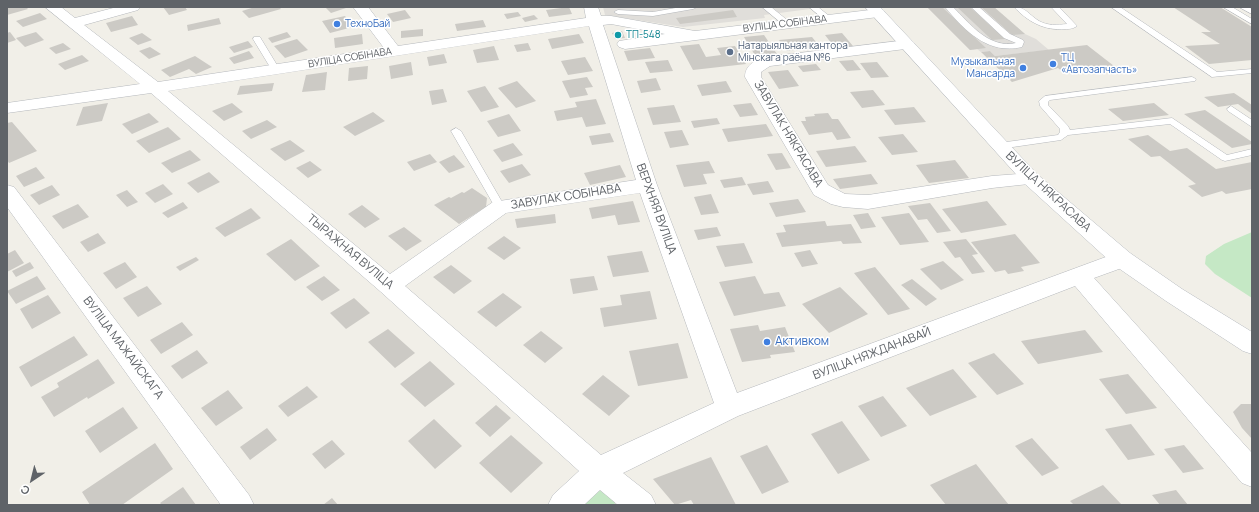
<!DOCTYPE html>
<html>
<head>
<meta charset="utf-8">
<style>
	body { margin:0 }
	#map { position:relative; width:1259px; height:512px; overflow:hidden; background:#f1efe8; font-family:Manrope,sans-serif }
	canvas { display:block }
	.frame { position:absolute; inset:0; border:8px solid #5f6368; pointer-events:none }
	.north { position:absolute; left:12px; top:460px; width:40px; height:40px; -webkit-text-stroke:3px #fff; paint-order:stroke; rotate:215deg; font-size:11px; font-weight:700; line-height:16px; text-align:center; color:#5f6368 }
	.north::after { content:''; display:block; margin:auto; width:14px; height:18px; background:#5f6368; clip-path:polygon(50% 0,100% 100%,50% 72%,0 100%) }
</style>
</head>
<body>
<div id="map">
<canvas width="1259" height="512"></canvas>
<div class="frame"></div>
<div class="north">С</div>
</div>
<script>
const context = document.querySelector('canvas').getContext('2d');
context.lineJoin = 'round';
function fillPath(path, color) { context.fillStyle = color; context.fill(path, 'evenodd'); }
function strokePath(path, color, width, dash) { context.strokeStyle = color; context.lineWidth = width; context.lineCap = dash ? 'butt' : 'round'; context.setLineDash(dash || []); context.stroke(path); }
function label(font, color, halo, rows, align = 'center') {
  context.font = font + ' Manrope,sans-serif'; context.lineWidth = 3; context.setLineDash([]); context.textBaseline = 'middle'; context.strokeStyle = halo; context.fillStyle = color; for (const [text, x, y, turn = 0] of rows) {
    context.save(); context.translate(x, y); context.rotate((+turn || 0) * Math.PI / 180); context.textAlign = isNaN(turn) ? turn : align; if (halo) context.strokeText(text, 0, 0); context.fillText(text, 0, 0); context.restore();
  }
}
const industrial = new Path2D(`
	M603 7H825L764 15 765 18 683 27 605 15Z
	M927 7H994L1025 34 1036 39 1049 50 995 56 990 51 981 52 977 49 970 50Z`);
const green = new Path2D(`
	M1252 232V298L1215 274 1205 264 1206 256 1224 244Z
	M591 479 617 499 614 505H563Z`);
const building = new Path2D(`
	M7 7H26L28 9 7 15Z
	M163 7H185L187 10 169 15Z
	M255 7H279L281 9 249 18 242 11Z
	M325 7H345L346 8 331 13Z
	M569 7 572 14 549 17 546 10Z
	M927 7H942L986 48 970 50Z
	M957 7H970L1005 39 992 40Z
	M981 7H994L1025 34 1012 35Z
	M1173 7H1220L1252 27V60L1209 64 1185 46 1220 44 1201 32H1211Z
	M405 10 411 18 393 22 387 14Z
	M733 10 737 17 680 24 676 18Z
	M518 12 521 16 507 19 504 14Z
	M40 13 47 19 23 27 16 21Z
	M534 15 538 19 525 22 522 18Z
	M132 16 138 25 111 32 106 23Z
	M345 16 353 27 330 33 322 21Z
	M219 18 221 24 188 31 187 25Z
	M483 20 486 27 457 31 455 24Z
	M423 29V36L401 38V31Z
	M622 31 625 38 615 39 612 33Z
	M10 32 16 40 7 43V33Z
	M36 32 44 40 25 47 16 38Z
	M287 32 291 37 272 43 268 38Z
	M142 33 152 40 138 45 129 38Z
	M842 33 853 46 835 48 825 35Z
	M362 34 363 44 335 48 334 38Z
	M579 34 584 43 552 49 548 39Z
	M764 35 777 54 756 57 744 37Z
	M812 37 820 47 787 51 779 40Z
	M297 39 308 50 285 58 274 46Z
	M248 41 253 47 234 53 229 47Z
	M63 43 71 49 56 54 49 48Z
	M528 43 531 50 517 52 514 45Z
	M699 44 706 57 721 55 717 48 735 46 746 64 693 70 680 46Z
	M1087 45 1114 66 1063 72 1058 68 1012 82 981 52 990 51 995 56Z
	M494 46 499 60 477 63 473 50Z
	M150 47 161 54 149 59 139 51Z
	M650 48 655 58 628 61 624 51Z
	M249 51 254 58 234 64 229 58Z
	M444 54 447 63 429 66 427 57Z
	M82 55 89 61 65 70 58 64Z
	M195 56 212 67 196 74 189 69 170 77 161 70Z
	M585 57 593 71 568 75 561 61Z
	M668 60 673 71 650 73 645 62Z
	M853 60 861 70 847 71 839 61Z
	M411 62 413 75 391 79 389 66Z
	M877 62 889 77 871 78 860 63Z
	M816 64 821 70 803 72 798 66Z
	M368 66 367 79 348 81 349 68Z
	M788 70 799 86 779 89 768 72Z
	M327 72 325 90 302 92 306 75Z
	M587 77 593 87 585 88 588 95 570 98 562 81Z
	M656 78 661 90 641 93 637 81Z
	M517 81 536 101 516 108 498 88Z
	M726 81 732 92 702 96 697 85Z
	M274 83 272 91 237 95 240 86Z
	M485 86 499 107 481 112 467 91Z
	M443 89 447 102 432 105 429 91Z
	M873 90 885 105 862 108 850 92Z
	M1234 93 1252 105V114L1238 104 1218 107 1204 97Z
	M596 99 606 124 586 127 582 117 557 121 554 111 577 107 575 102Z
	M108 103 102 121 76 126 83 107Z
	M232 103 243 112 224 121 212 111Z
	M751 103 758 115 740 117 733 105Z
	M1154 103 1169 115 1123 121 1108 109Z
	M674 105 681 122 653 125 647 108Z
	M914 107 926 122 895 125 884 110Z
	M1205 110 1252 142V144L1232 148 1184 114Z
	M373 112 385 121 355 136 343 127Z
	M149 113 159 122 132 134 122 124Z
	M828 113 832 119H838L851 138 837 140 832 132 809 135 801 121H806L805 117 815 116 814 114Z
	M509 114 521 131 498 137 487 121Z
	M717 118 720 124 694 128 691 121Z
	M267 120 277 127 251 139 242 131Z
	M12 122 37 151 9 163 7 160V123Z
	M766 124 773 136 728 142 722 129Z
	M168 127 181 139 149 153 136 141Z
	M682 130 689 145 670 148 664 132Z
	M610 133 614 142 592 145 589 136Z
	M903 134 918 152 892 155 878 137Z
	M1148 135 1170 151 1187 148 1216 169 1252 162V189L1226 194 1222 191 1202 197 1188 186 1196 184 1160 156 1151 157 1128 139Z
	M290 140 305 151 285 161 270 149Z
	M513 143 523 155 502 162 493 150Z
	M855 146 867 162 826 167 816 151Z
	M190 150 201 160 172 173 161 163Z
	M782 153 791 168 776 170 767 154Z
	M430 154 437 162 414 171 407 162Z
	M454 155 465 167 449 173 439 162Z
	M955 160 969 178 929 183 916 165Z
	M310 161 322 170 308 178 296 168Z
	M709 161 715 173 703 174 707 184 684 187 676 165Z
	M522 164 531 175 509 183 500 171Z
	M620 165 626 177 590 185 584 173Z
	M36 167 45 178 24 187 16 176Z
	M209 172 220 182 198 193 187 183Z
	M871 174 878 184 840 189 833 179Z
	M742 177 746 185 724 188 720 180Z
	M768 181 774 192 753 195 747 184Z
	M163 184 173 194 155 203 145 193Z
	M52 185 60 195 39 205 30 195Z
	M472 188 487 198 486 207 459 224 434 205 449 197 451 198 462 192 464 193Z
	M127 190 138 202 127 207 116 195Z
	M711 194 719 213 701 215 694 197Z
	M798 199 806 212 776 217 769 203Z
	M633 201 640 222 618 225 615 215 592 219 589 208Z
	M987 201 1007 225 961 233 942 209Z
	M183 202 188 208 168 218 162 213Z
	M930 203 951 231 937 233 927 219 918 220 908 206Z
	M78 204 89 217 63 229 52 216Z
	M362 205 380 219 365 228 348 214Z
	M251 208 261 218 225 237 215 228Z
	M868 213 876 227 861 229 853 215Z
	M909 213 929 242 900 245 881 217Z
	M555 214 556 223 517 228 515 219Z
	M825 221 827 226 851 224 862 243 843 244 841 241 782 247 776 233 786 232 783 225Z
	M404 227 422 241 406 251 388 236Z
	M717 227 721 236 698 240 694 230Z
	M98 233 106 243 88 252 80 242Z
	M1015 234 1040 263 1021 267 1024 271 1008 274 1005 270 995 272 971 242Z
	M504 236 521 248 504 260 487 248Z
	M291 239 320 266 295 281 266 254Z
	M966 239 978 254 972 255 985 272 972 274 960 257 955 258 943 242Z
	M744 243 753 263 725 267 716 246Z
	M15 250 24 263 7 272V254Z
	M810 250 818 264 802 267 794 253Z
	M642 251 649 272 613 277 607 256Z
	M196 257 199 260 180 271 176 267Z
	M943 261 964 280 941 290 920 269Z
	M30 262 34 268 16 277 12 271Z
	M125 262 137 277 116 289 103 273Z
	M451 265 472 281 454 294 433 277Z
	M875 267 910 309 888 315 854 273Z
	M37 276 46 289 16 304 7 291Z
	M324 276 340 290 322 301 306 287Z
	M594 276 598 290 573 294 570 279Z
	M755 276 764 294 779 292 786 306 734 316 719 282Z
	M912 279 937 299 926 306 901 285Z
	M147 286 162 304 138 317 123 298Z
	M840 287 868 314 829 333 802 304Z
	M650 291 657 319 604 327 600 308 622 305 620 295Z
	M503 293 522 307 496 327 477 312Z
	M48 295 61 313 32 329 20 309Z
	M354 298 370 313 346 329 330 313Z
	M182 322 193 335 161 354 150 340Z
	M758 325 760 331 785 327 795 352 770 355 771 358 742 362 730 329Z
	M388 329 415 353 395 368 368 342Z
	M1085 330 1103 352 1038 364 1021 341Z
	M541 331 563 348 545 363 523 345Z
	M74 336 88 355 31 387 19 367Z
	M678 343 688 378 638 386 629 351Z
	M197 350 208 363 182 379 171 366Z
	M994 353 1024 384 997 395 968 363Z
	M98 359 115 383 88 399 87 397 54 417 41 397 59 387 57 383Z
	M430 361 455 384 425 407 400 384Z
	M953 369 977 397 930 416 906 388Z
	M1128 374 1157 408 1126 414 1099 379Z
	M603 375 630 396 609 416 582 394Z
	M307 386 318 397 288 417 278 406Z
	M228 390 243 408 216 426 201 408Z
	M883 396 907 426 881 437 858 406Z
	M1241 404H1252V439L1242 428 1233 412Z
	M496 405 511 418 490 437 475 423Z
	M123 407 138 428 100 453 85 431Z
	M434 419 462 446 435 469 408 441Z
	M842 421 870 460 838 474 811 434Z
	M1131 424 1155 455 1128 460 1105 429Z
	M267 428 277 440 250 460 240 447Z
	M511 435 543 463 511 493 479 463Z
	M1032 438 1059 468 1042 476 1015 446Z
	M332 440 345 454 325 469 312 454Z
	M155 443 173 469 122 505H90L82 492Z
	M767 445 789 482 762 494 740 456Z
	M1184 445 1204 469 1183 473 1164 449Z
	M711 457 736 505H694L691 500 675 505 653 479Z
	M976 464 1009 505H946L930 485Z
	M1103 485 1122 505H1074L1070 501Z
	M183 487 196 505H162L160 503Z
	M1176 490 1188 505H1160L1152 495Z
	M332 498 338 505H323Z`);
const service = new Path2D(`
	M681 7H697L693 9 653 16 618 14 614 12 618 10 653 12Z
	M762 7H771L792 24 791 26H785Z
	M809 7H818L833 19 829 21H826Z
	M945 7H953C970 24 989 49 1016 43L1004 38 971 7H979L1010 34 1023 40 1024 42 1022 47C988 55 965 31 945 7Z
	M1014 7C1026 7 1029 15 1039 21 1048 26 1057 25 1067 24L1051 7H1059L1077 26C1073 29 1069 29 1065 29 1045 31 1028 22 1014 7Z
	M1111 7H1120L1217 72 1252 69V73L1212 77Z
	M1223 7H1232L1252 19V24Z
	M1239 7H1248L1252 9V14Z
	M254 37H260L280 70 279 72H273L253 39Z
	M1192 77 1196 79 1195 81 1050 100 1048 102V105L1068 126 1070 130 1172 118 1227 155 1252 149V155L1225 161 1222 160 1170 124 1068 135 1061 140 999 149 994 146 999 143 1058 135 1060 132V129L1040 106 1039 101 1045 96Z
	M1231 106 1252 120V127L1228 111 1227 109Z
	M456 128 461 131 505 207 504 209 500 210 495 207 451 131Z`);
const minor = new Path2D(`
	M45 7H61L75 18 117 7H140L138 10 84 25 158 82 384 48 353 7H368L398 46 586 18 584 7H598L601 16H611L695 31 878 9 883 10 885 13 883 16 878 17 625 49 619 47 617 44 619 41 665 34 611 24 603 25 657 185 737 393 1122 251 1130 253 1133 259 1130 265 1094 278 1252 453V487L1242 483 1075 286 738 416 623 473 651 495 656 505H618L600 490 584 505H548L553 495 579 471 381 292 151 93 7 113V103L140 84ZM589 26 636 180 493 202 390 274 168 91ZM640 193 714 403 601 455 405 286 506 213Z
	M907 40 913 42 915 45 913 48 770 66 761 72V77L828 185 845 194 868 195 992 176 1031 173 1038 175 1041 179 1038 183 992 188 868 209 843 207 831 204 814 195 745 77C745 65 755 60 766 57Z
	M7 185 14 187 249 495 254 505H221L7 207Z`);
const secondary = new Path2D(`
	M865 7H880L1038 175 1130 253 1182 289 1252 332V354L1243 351 1166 301 1114 265 1024 183Z`);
const markers = [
	[337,24,4,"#3f7fe0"],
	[618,35,4,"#0f9aa8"],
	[730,52,4,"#5c6f8a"],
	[1053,64,4,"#3f7fe0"],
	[1023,68,4,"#3f7fe0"],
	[767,342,4,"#3f7fe0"]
];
const farShopnames = [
	["ТехноБай",345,24],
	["ТЦ",1061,58],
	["«Автозапчасть»",1061,70],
	["Музыкальная",1015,62,"right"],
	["Мансарда",1015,74,"right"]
];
const farStreetnames = [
	["ВУЛІЦА СОБІНАВА",785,24,-7],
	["ВУЛІЦА СОБІНАВА",350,58,-9]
];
const farCulturenames = [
	["ТП-548",626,35]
];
const farServicenames = [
	["Натарыяльная кантора",738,46],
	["Мінскага раёна №6",738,58]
];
const streetNames = [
	["ЗАВУЛАК НЯКРАСАВА",788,134,59],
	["ВУЛІЦА НЯКРАСАВА",1048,192,43],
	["ЗАВУЛАК СОБІНАВА",566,197,-9],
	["ВЕРХНЯЯ ВУЛІЦА",656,209,70],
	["ТЫРАЖНАЯ ВУЛІЦА",350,252,40],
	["ВУЛІЦА МАЖАЙСКАГА",123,348,53],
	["ВУЛІЦА НЯЖДАНАВАЙ",872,354,-21]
];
const shopNames = [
	["Активком",775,342]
];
fillPath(industrial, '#e0deda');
fillPath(green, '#c5e8c5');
fillPath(building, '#cccac5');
strokePath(service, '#b5b8bc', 1);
strokePath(minor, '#b5b8bc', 1);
strokePath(secondary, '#b6babf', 1);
fillPath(service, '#fff');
fillPath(minor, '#fff');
fillPath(secondary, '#fff');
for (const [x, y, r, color] of markers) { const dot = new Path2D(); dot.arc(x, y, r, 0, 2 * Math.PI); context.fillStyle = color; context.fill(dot); strokePath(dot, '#fff', 1.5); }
label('10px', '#366cbe', '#fff', farShopnames, 'left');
label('10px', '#5f6368', '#fff', farStreetnames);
label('10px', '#0d838f', '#fff', farCulturenames, 'left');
label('10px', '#4e5e75', '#fff', farServicenames, 'left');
label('12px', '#5f6368', '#fff', streetNames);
label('12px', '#366cbe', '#fff', shopNames, 'left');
</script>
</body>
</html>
